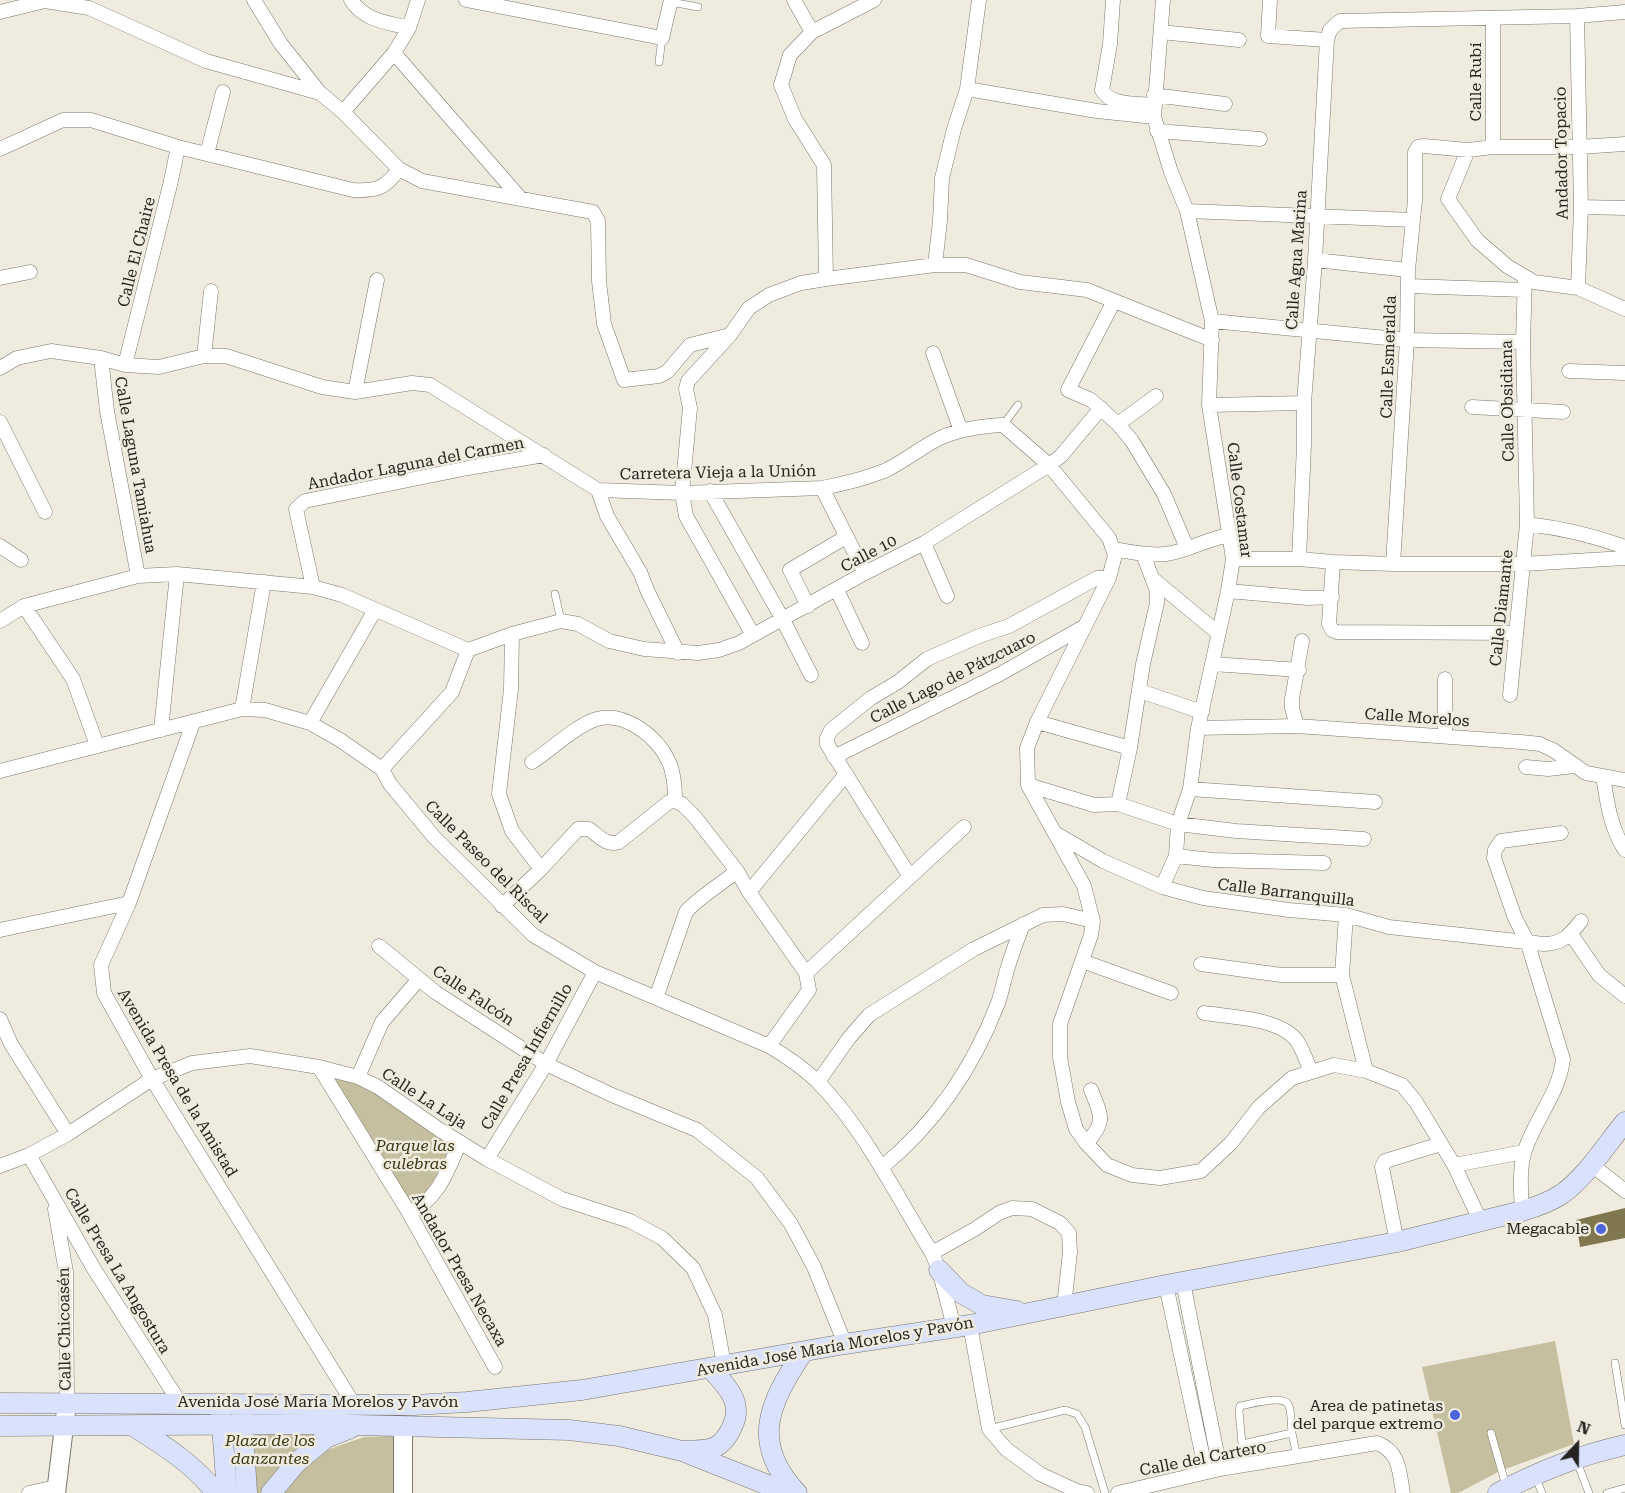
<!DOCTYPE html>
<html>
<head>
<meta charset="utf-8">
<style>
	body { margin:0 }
	#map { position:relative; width:1625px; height:1493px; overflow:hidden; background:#efecdf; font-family:"Roboto Serif",serif }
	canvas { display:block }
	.north { position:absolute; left:1547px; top:1415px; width:60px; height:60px; -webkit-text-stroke:4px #efecdf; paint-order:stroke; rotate:22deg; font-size:16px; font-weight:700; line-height:24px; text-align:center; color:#262521 }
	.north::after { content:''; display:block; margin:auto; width:21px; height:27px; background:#262521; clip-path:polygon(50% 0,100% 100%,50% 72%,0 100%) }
</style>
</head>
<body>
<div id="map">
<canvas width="1625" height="1493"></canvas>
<div class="north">N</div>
</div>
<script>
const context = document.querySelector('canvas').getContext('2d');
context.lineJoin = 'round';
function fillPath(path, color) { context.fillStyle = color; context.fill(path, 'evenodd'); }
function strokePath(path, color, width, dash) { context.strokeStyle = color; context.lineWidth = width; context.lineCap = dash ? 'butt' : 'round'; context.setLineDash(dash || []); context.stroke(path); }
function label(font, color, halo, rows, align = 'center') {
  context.font = font + ' "Roboto Serif",serif'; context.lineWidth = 5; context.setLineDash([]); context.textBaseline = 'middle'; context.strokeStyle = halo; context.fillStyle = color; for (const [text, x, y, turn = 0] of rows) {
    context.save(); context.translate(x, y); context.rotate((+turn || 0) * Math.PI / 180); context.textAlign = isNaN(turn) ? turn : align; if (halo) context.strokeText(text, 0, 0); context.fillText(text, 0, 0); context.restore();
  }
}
const green = new Path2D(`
	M322 1067 358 1077 460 1142 446 1174 409 1213Z
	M1555 1341 1574 1444 1500 1471 1458 1493H1451L1422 1367Z
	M331 1430 263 1493H252L249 1431Z
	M389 1436 399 1437 400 1493H281L321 1452 364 1437Z`);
const building = new Path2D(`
	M1625 1208V1238L1580 1247 1576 1220Z`);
const service = new Path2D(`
	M671 2 698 7
	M659 62 662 38
	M1003 425 1018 405
	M555 594 561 621
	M1615 1363 1625 1425
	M989 1429 1065 1410 1077 1414 1085 1427 1105 1493
	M1292 1433 1297 1457
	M1491 1433 1506 1486
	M1242 1444 1292 1433C1291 1425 1292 1411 1288 1404 1282 1395 1250 1404 1240 1406L1239 1411 1244 1466
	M1577 1462 1589 1493
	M1535 1476 1542 1493
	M1607 1493 1625 1488`);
const minor = new Path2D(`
	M254 0 281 44 320 93 343 112 399 169 422 181 593 212 598 221 599 281 604 324 624 380 659 376 667 372 690 345 730 335
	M351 0C365 21 386 22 409 28
	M466 0 662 38 671 0
	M794 0 812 32
	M1113 0 1110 44 1102 90C1110 106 1138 103 1154 105
	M1270 0 1268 36 1327 40
	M0 12 45 1 89 8 206 61 320 93
	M1577 16 1581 207 1578 288
	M1493 18V147
	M1161 32 1239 40
	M394 53 521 199
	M967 89 1097 111 1154 117
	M1154 95 1225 104
	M343 112 394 53 409 28 418 0
	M1157 131 1260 139
	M0 149 63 120H91L178 147 353 190C376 191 385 189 399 169
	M1468 150 1448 199 1477 240 1507 266 1534 282 1578 288 1625 309
	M207 154 223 92
	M1581 207 1625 208
	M1187 211 1413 220
	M1315 260 1408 270
	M935 265 940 221 942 178 954 129 967 89 979 0
	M0 278 30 272
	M826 279 824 165 795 119 781 85 790 55 812 32 874 0
	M1408 286 1524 290
	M1114 301 1068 390 1091 400 1118 424 1132 441 1164 494 1187 548
	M1212 321 1407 340 1523 342
	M933 353 961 431
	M204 356 211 291
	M101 358 107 411 138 576
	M125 365 170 185 178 147
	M0 368 17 358 51 351 101 358 125 365 159 367 204 356H226L322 387 355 392 412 383 430 385 598 490 682 493 822 488C843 484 864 479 884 471 904 462 921 447 940 438 960 429 981 426 1003 425L1049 465 1109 538 1115 555 1109 578 1037 722 1027 748 1028 785 1084 886 1093 921 1091 935 1060 1024V1057L1068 1102 1076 1129 1086 1143 1107 1165 1132 1175 1160 1178 1201 1171 1231 1143 1259 1107 1292 1078 1334 1065 1366 1071 1402 1085 1416 1102 1454 1165 1480 1220
	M1569 371 1625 373
	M355 392 377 280
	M1209 405 1304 403
	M1472 407 1563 412
	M0 422 45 512
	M1118 424 1156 396
	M822 488 865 573
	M598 490 607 516 640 572 648 592 678 653
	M710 491 782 618 811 675
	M1527 524C1561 528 1592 535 1625 547
	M924 543 947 596
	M0 546 21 560
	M1114 549C1130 552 1149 556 1166 554 1189 551 1208 538 1230 535
	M1233 559H1299L1333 562 1393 564H1523L1625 558
	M1299 559 1304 445V403L1315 260 1327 40 1330 30 1340 21 1577 16 1625 12
	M1333 562 1329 624 1332 630 1337 632 1515 633
	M1393 564 1407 340 1408 270 1415 200V152L1418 147 1424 146 1468 150 1493 147H1579L1625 144
	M1153 579 1218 633
	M313 587 296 509 305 501 468 468 544 455
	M837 590 862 643
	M1228 591 1308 598 1332 597
	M24 606 73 679 97 745
	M808 606 790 570 846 537
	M0 621 24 606 138 576 177 574 313 587 342 595 468 650 512 634 561 621 578 624 609 641 644 649 698 653 719 650 739 643 865 573 924 543 1049 465 1061 456 1101 408
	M512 634 511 689 499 794 512 831 541 869
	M753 635 686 516 682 493 690 408 686 389 688 381 730 335 749 308 769 295 801 283 826 279 935 265H966L1020 282 1087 290 1212 340
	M1213 664 1299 670
	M1445 679V736
	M1140 691 1202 712
	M1510 695 1527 524 1523 342 1525 277
	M242 709 264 582
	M1037 722 1130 748
	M193 723 129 903 101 965 104 993 152 1079 353 1403
	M310 723 375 610
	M1297 726 1292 708V699L1302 641
	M1198 728 1297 726 1521 742 1540 744 1553 750 1586 773 1625 780
	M161 730 177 574
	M834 757 1000 674 1085 626
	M532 762C551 750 576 725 597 719 625 711 657 737 668 760 674 772 675 787 675 801
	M1526 767 1548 769 1574 766
	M382 769 452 692 468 650
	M0 771 242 709 265 710 310 723 340 740 382 769 390 784 434 837 533 935 595 972 769 1046C786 1056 802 1067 817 1081 865 1130 896 1195 932 1253L939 1270 954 1327
	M1603 776C1607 801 1610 828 1625 850
	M1028 785 1094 805 1118 804 1178 824 1236 831 1364 839
	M1190 789 1375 802
	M675 801 682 804 695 817 737 871 749 892 806 973 809 990 769 1046
	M1118 804 1130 748 1143 664 1157 603V591L1143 554
	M1055 833 1103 861 1162 887 1203 898 1289 910 1346 915 1389 927 1544 944C1562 944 1570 935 1581 921
	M1176 856 1213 860 1324 863
	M909 875 827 744V738L831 730 871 698 898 682 927 659 979 636 1009 626 1097 578H1109
	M1162 887 1176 856 1178 824 1190 789 1198 728 1228 591 1233 559 1209 405 1212 321 1187 211 1171 172 1154 117 1163 0
	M749 892 846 774
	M502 906 541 869 578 829H589C599 836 606 846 619 842L669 802 675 801
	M1346 915 1342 975 1366 1071
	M0 930 129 903
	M1571 934 1599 975 1625 996
	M379 946 435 992 546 1064 612 1095 697 1130 757 1178 791 1224 814 1267 845 1344
	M1082 961 1171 993
	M1201 964 1281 975H1342
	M806 973 964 827
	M656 998 686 912C695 900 724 882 737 871
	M1204 1013C1231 1017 1280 1018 1297 1041 1303 1050 1307 1062 1311 1072
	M0 1019 11 1044 68 1134
	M319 1067 408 1211 495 1367
	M358 1077 382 1022 419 979
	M818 1082 849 1038 869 1015 974 949 1043 915 1063 914 1093 921
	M1086 1143C1107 1122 1101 1115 1091 1090
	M29 1155 94 1269 180 1403
	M487 1159 546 1064 595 972
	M1454 1165 1524 1152
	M1592 1165 1625 1191
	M0 1166 29 1155 68 1134 152 1079 192 1063 250 1056 319 1067 358 1077 378 1087 440 1130 487 1159 562 1199 630 1221 662 1238 693 1268 715 1315 724 1365
	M881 1168C935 1124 973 1068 998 1003 1002 992 1004 979 1008 967 1012 953 1018 938 1023 924
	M55 1209 66 1272 67 1402
	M1522 1211C1521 1192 1519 1168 1525 1150 1536 1117 1559 1094 1563 1059L1527 941 1515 918 1494 858 1495 850 1501 841 1561 833
	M409 1213C439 1198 447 1172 460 1142
	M1397 1242 1382 1167 1385 1161 1441 1144
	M932 1253 975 1229 999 1213 1012 1208 1032 1209 1060 1223 1069 1233 1070 1252 1064 1306
	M1183 1282 1220 1469
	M1166 1285 1206 1472
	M970 1325 989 1429 1006 1449 1040 1474 1077 1491 1087 1493
	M29 1493 56 1487
	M1118 1493 1220 1469 1377 1443C1400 1452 1399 1471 1403 1493`);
const tertiary = new Path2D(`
	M403 1426V1493
	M56 1493 67 1402`);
const secondary = new Path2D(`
	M939 1270 961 1293 982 1305 1017 1311
	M0 1403 414 1405 467 1402 582 1390 845 1344 970 1325 1166 1285 1397 1242 1522 1211C1536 1207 1550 1202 1562 1194 1586 1177 1606 1145 1625 1122
	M221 1413 227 1493
	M242 1415 247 1493
	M0 1426 311 1424 569 1430 619 1436 682 1451 788 1493
	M133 1426C163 1445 194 1464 216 1493
	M685 1451C693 1450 706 1451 713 1448 723 1444 728 1436 732 1427 744 1403 727 1386 711 1369
	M271 1493 296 1463 326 1438 351 1428
	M797 1493C749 1442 770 1402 803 1352
	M1498 1493C1539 1471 1580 1455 1625 1445`);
const markers = [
	[1601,1229,6,"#4d65da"],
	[1455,1415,6,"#4d65da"]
];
const streetNames = [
	["Calle Rubí",1476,82,-90],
	["Andador Topacio",1562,153,-91],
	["Calle El Chaire",137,252,-76],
	["Calle Agua Marina",1297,260,-86],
	["Calle Esmeralda",1389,357,-88],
	["Calle Obsidiana",1508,401,-91],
	["Andador Laguna del Carmen",416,464,-11],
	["Calle Laguna Tamiahua",135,465,80],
	["Carretera Vieja a la Unión",718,473,-1],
	["Calle Costamar",1239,500,83],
	["Calle 10",869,554,-28],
	["Calle Diamante",1502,608,-84],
	["Calle Lago de Pátzcuaro",953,678,-27],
	["Calle Morelos",1417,718,4],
	["Calle Paseo del Riscal",486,862,45],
	["Calle Barranquilla",1286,893,7],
	["Calle Falcón",473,996,34],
	["Calle Presa Infiernillo",527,1057,-60],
	["Avenida Presa de la Amistad",177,1083,59],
	["Calle La Laja",424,1099,33],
	["Andador Presa Necaxa",459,1270,60],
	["Calle Presa La Angostura",117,1271,59],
	["Calle Chicoasén",65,1329,-91],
	["Avenida José María Morelos y Pavón",835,1347,-10],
	["Avenida José María Morelos y Pavón",318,1402],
	["Calle del Cartero",1203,1459,-11]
];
const parkNames = [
	["Parque las",415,1146],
	["culebras",415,1164],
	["Plaza de los",270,1441],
	["danzantes",270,1459]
];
const poiNames = [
	["Megacable",1589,1229],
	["Area de patinetas",1443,1406],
	["del parque extremo",1443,1424]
];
fillPath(green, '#c6bf9f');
fillPath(building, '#81774e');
strokePath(service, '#79776c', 8);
strokePath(minor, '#79776c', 15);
strokePath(tertiary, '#79776c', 20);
strokePath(secondary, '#79776c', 21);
strokePath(service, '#fff', 7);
strokePath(minor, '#fff', 14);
strokePath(tertiary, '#fff', 18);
strokePath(secondary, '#dae1fc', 20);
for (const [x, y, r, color] of markers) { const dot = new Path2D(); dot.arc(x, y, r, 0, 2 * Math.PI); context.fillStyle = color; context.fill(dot); strokePath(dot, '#efecdf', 2); }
label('16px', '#262521', '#efecdf', streetNames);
label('italic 16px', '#3f3713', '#efecdf', parkNames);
label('16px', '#262521', '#efecdf', poiNames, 'right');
</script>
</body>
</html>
